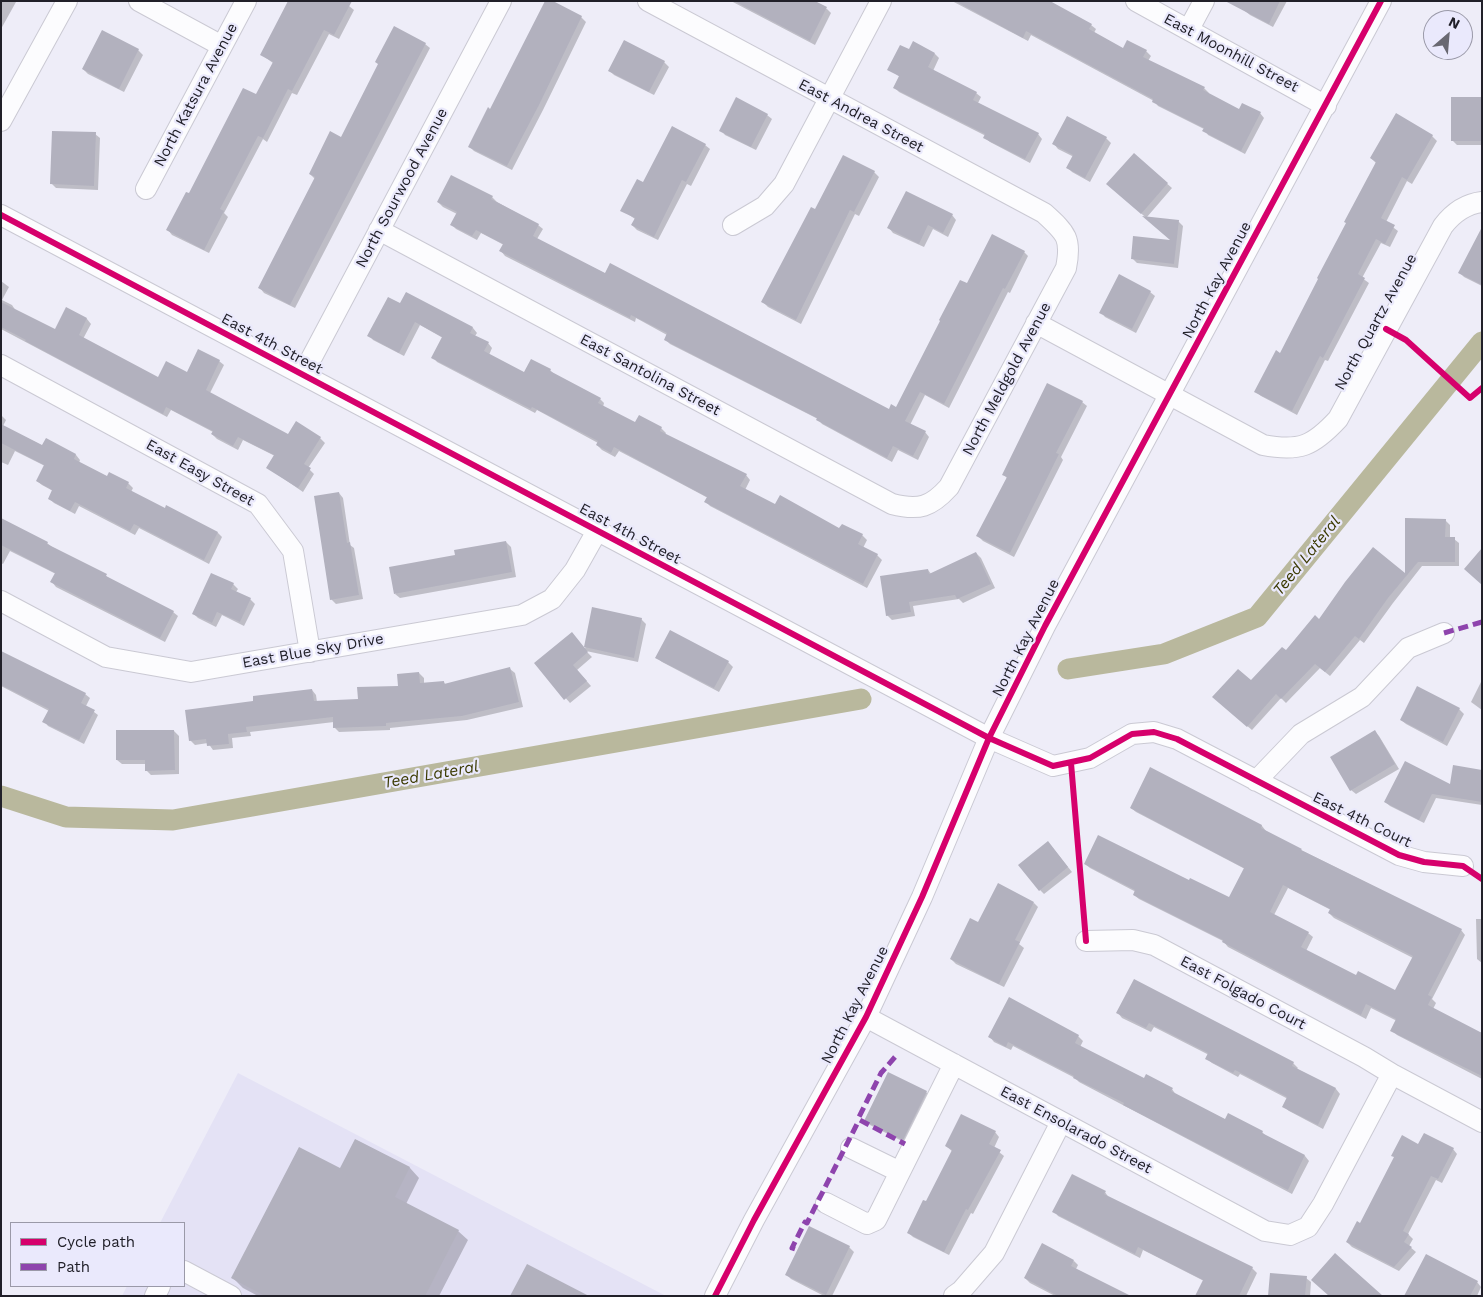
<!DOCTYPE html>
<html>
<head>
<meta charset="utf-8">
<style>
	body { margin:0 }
	#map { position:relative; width:1483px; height:1297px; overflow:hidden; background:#eeedf8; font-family:"Work Sans",sans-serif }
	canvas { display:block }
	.frame { position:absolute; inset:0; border:2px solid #212029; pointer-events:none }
	.legend { position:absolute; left:10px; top:1222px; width:175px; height:65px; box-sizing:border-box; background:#eae9fc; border:1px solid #9a99a8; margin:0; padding:6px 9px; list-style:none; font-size:15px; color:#212029 }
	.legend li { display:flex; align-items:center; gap:10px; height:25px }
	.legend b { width:25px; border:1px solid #9a99a8 }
	.north { position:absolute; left:1423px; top:10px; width:50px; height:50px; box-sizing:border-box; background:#eae9fc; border:1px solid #9a99a8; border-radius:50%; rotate:27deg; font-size:14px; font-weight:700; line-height:20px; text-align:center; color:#212029 }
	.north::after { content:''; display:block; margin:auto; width:18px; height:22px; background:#696871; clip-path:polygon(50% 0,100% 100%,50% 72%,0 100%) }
</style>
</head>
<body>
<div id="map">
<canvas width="1483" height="1297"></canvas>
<div class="frame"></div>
<ul class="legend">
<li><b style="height:6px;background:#d6006c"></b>Cycle path</li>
<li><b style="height:6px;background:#8e44ad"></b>Path</li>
</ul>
<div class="north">N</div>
</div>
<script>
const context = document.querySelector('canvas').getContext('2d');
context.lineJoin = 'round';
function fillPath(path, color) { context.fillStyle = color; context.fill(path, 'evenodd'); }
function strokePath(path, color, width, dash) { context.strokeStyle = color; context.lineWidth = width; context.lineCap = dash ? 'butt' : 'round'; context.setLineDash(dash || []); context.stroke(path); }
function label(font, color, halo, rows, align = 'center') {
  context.font = font + ' "Work Sans",sans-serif'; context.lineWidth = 4.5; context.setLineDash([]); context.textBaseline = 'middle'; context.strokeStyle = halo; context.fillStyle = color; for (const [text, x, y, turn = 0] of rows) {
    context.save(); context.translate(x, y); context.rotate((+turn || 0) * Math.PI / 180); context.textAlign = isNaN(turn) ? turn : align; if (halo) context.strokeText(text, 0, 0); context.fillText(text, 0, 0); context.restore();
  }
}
const built = new Path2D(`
	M238 1073 666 1296H122L127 1286H184V1223H160Z`);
const shadow = new Path2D(`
	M1 1 16 2 1 29Z
	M731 1H812L827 9 831 13 815 45Z
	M952 1H1045L1091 25 1096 29 1094 33 1124 50 1146 51 1151 56 1148 61 1204 88 1209 93 1208 94 1239 111 1260 113 1264 118 1245 154 1208 135 1204 129 1158 106 1154 101 1031 35 1028 41Z
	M1250 1H1287L1273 27 1250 15 1245 11Z
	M349 6 354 10 339 39 329 34 297 95 292 93 267 142 263 139 224 213 228 217 209 253 172 235 168 230 189 195 256 96 273 63 262 55Z
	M581 17 586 22 543 110 512 170 474 151 469 146 491 110Z
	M425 44 430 48 295 308 264 293 260 288 315 179 310 174Z
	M138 50 143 55 124 92 88 74 83 69Z
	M910 51 935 54 939 58 933 71 976 93 981 97 978 103 1038 134 1042 139 1030 163 990 142 985 138 986 136 899 92 895 88 900 77 889 69Z
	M664 62 669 67 654 95 614 75 610 71Z
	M1482 98V145H1457L1452 140Z
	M767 115 772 119 756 150 725 135 721 130Z
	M1396 115 1432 136 1437 141 1412 184 1407 181 1386 222 1398 231 1390 247 1381 243 1362 278 1369 283 1328 361 1325 360 1297 415 1261 396 1256 392 1281 354 1347 224 1376 163 1371 158Z
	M95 134 100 138 98 190 56 188 52 184Z
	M1106 138 1111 143 1090 182 1072 172 1068 168 1074 157 1058 149 1054 144Z
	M705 145 710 149 691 186 687 184 658 240 637 230 632 225 635 219 622 210 644 184Z
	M1134 155 1172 188 1147 217 1178 221 1183 226 1178 268 1137 263 1132 258 1173 242 1113 188Z
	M874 172 879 177 859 216 855 214 801 324 768 307 763 302 816 211Z
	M492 197 497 202 538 225 543 229 537 239 606 274 889 411 896 409 968 285 1024 252 1028 256 1010 293 1008 292 949 408 925 395 910 425 925 432 929 437 918 460 898 450 892 462 822 424 818 419 670 344 665 339 667 335 636 318 635 322 505 256 501 251 504 245 481 233 477 240 456 229 452 225 457 214 443 207 438 202Z
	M952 215 956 220 948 237 933 229 924 247 893 233 889 228Z
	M1482 243V286L1464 277 1460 273Z
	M1 281 9 287 2 300 12 305 16 311 55 331 66 309 87 319 91 324 83 339 159 379 188 374 219 361 224 365 210 393 288 436 320 438 325 443 308 468 314 474 303 492 268 468 275 456 243 440 238 450 217 439 212 434 213 432 171 410 167 417 1 329Z
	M1150 292 1155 296 1136 333 1105 317 1101 312Z
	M406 293 473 328 477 333 475 336 488 343 492 348 489 355 525 374 550 370 555 375 600 399 604 403 603 407 636 424 661 428 666 433 665 435 746 475 750 480 745 490 775 506 840 530 862 535 867 540 863 548 877 555 882 560 867 588 710 506 706 502 708 498 659 472 619 451 615 457 602 450 597 445 598 443 537 410 535 413 437 362 433 357 443 338 420 325 404 356 373 340 369 335 400 305Z
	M1082 402 1087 406 1061 457 1063 460 1014 557 983 541 978 536 1007 478 1003 474Z
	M1 415 6 420 3 426 43 446 46 440 76 455 80 460 79 463 108 477 128 483 133 488 131 492 165 510 218 533 222 537 209 564 139 528 135 535 79 506 75 514 54 503 49 498 53 491 42 485 37 481 45 466 15 451 8 465 1 462Z
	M339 493 343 498 350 545 354 548 363 599 336 604 331 599Z
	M1 519 47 543 52 547 106 576 110 579 173 612 178 616 165 642 56 587 52 582 56 574 10 551 3 564 1 563Z
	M1445 520 1450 525V539H1454L1459 543V566H1422L1393 603 1364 643 1360 640 1330 676 1320 668 1286 703 1281 698 1252 730 1219 702 1251 681 1320 621 1406 575Z
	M506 542 511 547 516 577 400 598 395 594 456 556Z
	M976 553 981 558 995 588 963 603 959 599 913 606 915 616 892 620 887 615 928 570 932 575Z
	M233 584 238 589 236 592 250 599 255 604 244 626 222 615 216 627 198 618 193 613Z
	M593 609 641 619 646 624 638 662 586 651 592 657 577 670 591 686 570 703 536 664 585 649Z
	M1 652 85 694 90 698 86 706 98 715 84 744 48 726 44 721 49 711 1 686Z
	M657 658 728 662 733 667 719 692 662 662Z
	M510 669 515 673 523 707 467 720 390 728V730L339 732 335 728 334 722 250 732 251 736 232 738 233 748 213 750 208 743 195 745 190 740 255 702 312 690 316 695 317 702 359 700 399 687 419 673 424 678V684L444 682 446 685Z
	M1482 680V710L1471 702Z
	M1459 709 1464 714 1447 746 1406 724 1401 720Z
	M174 731 179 736V774L151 775 146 770V764H122L117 760Z
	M1375 732 1379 736 1399 769 1356 794 1351 790Z
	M1151 769 1262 826 1266 831 1301 850 1461 930 1465 935 1432 999 1436 1003 1433 1009 1480 1033 1482 1031V1079L1397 1035 1392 1030 1397 1021 1371 1008 1366 1019 1228 947 1223 941 1139 899 1134 895 1136 892 1090 868 1085 864 1190 882 1230 899 1245 869 1136 812 1131 808ZM1288 888 1331 910 1329 913 1334 918 1413 958 1396 992 1356 976 1306 951 1313 937 1308 933 1274 915Z
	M1482 771V805L1436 798 1424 823 1390 806 1385 802 1451 786Z
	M1052 847 1072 872 1044 894 1040 890Z
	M1034 903 1038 907 1019 944 1024 948 1004 987 956 964 951 959 978 923Z
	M1476 919H1482V963L1477 959Z
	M1009 999 1078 1036 1083 1041 1080 1047 1145 1079 1172 1089 1176 1095 1226 1120 1262 1132 1267 1137 1305 1156 1309 1161 1292 1194 1079 1082 1075 1078 1013 1046 1011 1050 994 1042 990 1037Z
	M1118 1013 1293 1063 1298 1068 1297 1069 1336 1089 1340 1094 1323 1129 1289 1111 1284 1107 1288 1099 1240 1074 1238 1077 1212 1063 1207 1059 1209 1055 1154 1027 1151 1032 1122 1018Z
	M926 1092 931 1097 908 1144 870 1125 865 1120Z
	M995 1132 999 1137 994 1148 1004 1156 973 1214 971 1213 949 1255 913 1237 908 1232 927 1203 953 1152 946 1146Z
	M356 1140 410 1168 419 1178 406 1204 458 1231 468 1240 439 1296H258L243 1288 233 1278 341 1170Z
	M1419 1145 1453 1149 1457 1154 1442 1183 1436 1180 1408 1234 1413 1239 1409 1246 1416 1252 1399 1271 1352 1247 1347 1242Z
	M1105 1192 1109 1198 1252 1268 1257 1273 1246 1296H1202L1204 1281 1143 1250 1140 1258 1058 1216 1054 1211Z
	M849 1247 854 1252 832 1296H824L791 1279 786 1274Z
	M1074 1261 1078 1265 1076 1269 1128 1296H1055L1030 1283 1025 1278Z
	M1306 1278 1311 1282 1310 1296H1269Z
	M1477 1282 1481 1287 1477 1296H1405Z`);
const canal = new Path2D(`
	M1068 669 1164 654 1257 617 1482 342
	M1 796 66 817 173 820 861 699`);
const building = new Path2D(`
	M288 1H352L334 35 324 30 292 91 288 89 263 138 258 136 220 209 224 211 204 250 166 230 186 192 189 193 243 88 256 94 273 62 260 55Z
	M545 1H553L582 16 539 105 507 166 468 147 488 107 490 109Z
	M734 1H815L827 7 810 41Z
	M955 1H1050L1092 24 1089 29 1123 48 1127 40 1147 50 1143 57 1205 87 1203 90 1239 109 1242 103 1261 112 1241 151 1202 131 1204 128 1152 102 1153 99 1026 31 1023 38Z
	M1225 1H1280L1269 24Z
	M394 26 426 43 290 305 258 288 315 177 309 174 330 131 341 137 378 64 375 62Z
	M102 30 139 49 119 89 82 69Z
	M624 40 665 61 649 92 608 71Z
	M913 41 935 53 928 67 977 92 973 100 1039 133 1025 159 983 138 985 134 893 88 899 76 887 70 900 45 909 49Z
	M736 97 768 114 751 147 719 131Z
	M1451 97H1482V141H1451Z
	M1396 113 1433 135 1407 180 1402 177 1381 218 1395 225 1385 244 1376 239 1358 274 1365 278 1323 358 1320 356 1292 411 1254 392 1276 350 1280 353 1318 279 1317 278 1346 223 1344 222 1376 162 1370 158Z
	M1067 116 1107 137 1085 178 1066 168 1073 155 1052 144Z
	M672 126 706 144 686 182 682 180 654 237 631 225 635 218 620 211 637 179 643 182Z
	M52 131 96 132 94 186 50 184Z
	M1134 153 1168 183 1141 214 1106 184Z
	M843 155 875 171 854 212 850 210 796 320 761 302 811 207 815 209Z
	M451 175 493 196 491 199 539 224 533 236 605 273 610 263 889 409 891 404 896 407 940 321 939 320 960 280 967 283 992 234 1025 251 1005 289 1003 288 944 404 920 392 905 421 926 431 913 456 893 446 887 458 816 420 817 418 664 340 667 333 631 315 630 318 499 251 503 244 476 230 472 236 450 225 457 212 437 202Z
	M906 191 953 214 943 233 928 225 919 244 887 228Z
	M1142 216 1179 220 1174 264 1131 259 1133 236 1170 240Z
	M1482 227V285L1458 273Z
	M1119 274 1151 291 1132 329 1099 313Z
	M406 292 473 327 470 333 489 342 484 351 524 372 531 359 551 369 550 371 601 398 598 403 635 422 639 415 662 427 660 431 747 474 740 486 775 504 780 495 839 528 842 524 863 534 858 544 878 554 863 584 704 502 707 497 653 468 614 447 611 453 596 445 598 441 532 407 531 409 431 358 442 337 415 322 399 353 367 336 388 297 400 303Z
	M1 302 55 329 66 307 87 318 79 335 158 377 166 361 187 372 198 349 220 360 206 390 288 434 296 421 321 437 304 464 311 468 298 488 266 468 274 455 238 437 233 446 211 434 213 431 166 407 163 414 25 341 26 340 1 327Z
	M1047 383 1083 401 1056 453 1059 454 1010 553 976 536 1007 477 1002 475Z
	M1 424 42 445 46 438 76 454 74 459 107 476 109 472 129 482 126 488 165 508 166 505 218 532 204 560 134 524 130 531 75 502 70 511 48 499 52 490 36 481 44 465 1 443Z
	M339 492 347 543 350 542 359 595 330 600 314 496Z
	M1 518 48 542 47 544 107 574 106 576 174 611 160 638 50 582 55 573 1 545Z
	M1405 518 1446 519 1445 537H1455V562H1418L1388 598 1359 639 1355 636 1325 672 1315 664 1281 699 1276 694 1247 727 1212 697 1238 669 1251 680 1282 647 1286 650 1315 615 1319 619 1345 582 1373 547 1405 573Z
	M506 541 512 572 394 594 389 567 455 555 454 550Z
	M1482 548V585L1464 569Z
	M976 552 991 584 957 599 955 595 909 602 911 612 886 616 880 576 928 569 929 574Z
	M211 573 234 583 231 589 251 598 240 622 217 612 212 623 192 614Z
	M592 607 642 618 634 658 584 647 588 652 573 665 587 681 564 700 534 663 572 632 584 647Z
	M670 630 729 661 714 688 655 658Z
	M1 651 86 693 81 703 95 710 79 740 42 722 49 709 1 685Z
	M510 667 519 702 462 716 386 723V726L333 728V717L246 727 247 732 228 734 229 744 207 746 206 739 189 741 185 710 253 701V696L312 689 314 701 358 699 357 687 398 686 397 674 419 672 420 683 444 681V684Z
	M1417 686 1460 708 1443 742 1400 720Z
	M116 730H174L175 770 145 771V760H116Z
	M1375 730 1395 764 1350 791 1330 757Z
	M1405 761 1450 784 1453 765 1482 770V802L1432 794 1419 820 1384 802Z
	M1150 767 1262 825 1261 828 1302 849 1301 850 1462 929 1428 995 1432 997 1428 1005 1482 1033V1076L1390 1031 1396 1019 1366 1004 1361 1015 1222 942 1223 940 1133 895 1135 890 1084 864 1098 835 1189 880 1190 878 1229 897 1244 868 1130 808ZM1283 885 1330 909 1328 913 1413 956 1395 990 1358 971 1356 975 1301 947 1309 932 1270 912Z
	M1048 841 1068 867 1039 891 1018 865Z
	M998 883 1034 902 1015 940 1020 942 999 984 950 959 970 918 978 922Z
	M1134 979 1294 1062 1292 1066 1336 1088 1318 1125 1282 1107 1287 1097 1235 1070 1233 1073 1205 1059 1208 1053 1149 1023 1146 1028 1116 1013Z
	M1009 997 1079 1035 1075 1043 1144 1078 1146 1074 1173 1088 1171 1091 1225 1119 1228 1113 1263 1131 1262 1133 1305 1155 1288 1190 1123 1105 1124 1103 1073 1078 1074 1076 1008 1042 1006 1047 988 1037Z
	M888 1072 927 1091 903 1140 864 1121Z
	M961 1114 996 1131 989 1144 1001 1150 968 1210 966 1209 944 1252 907 1233 923 1200 926 1201 952 1150 945 1146Z
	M1424 1133 1454 1148 1438 1179 1431 1176 1403 1231 1409 1234 1404 1242 1412 1247 1394 1267 1346 1242 1357 1221 1360 1223 1394 1157 1391 1156 1402 1135 1418 1144Z
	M355 1139 410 1167 395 1197 459 1230 425 1296H265L231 1278 299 1147 340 1168Z
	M1072 1174 1106 1191 1104 1194 1253 1267 1239 1296H1195L1203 1280 1138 1247 1135 1254 1052 1212Z
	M809 1226 850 1246 826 1295 785 1275Z
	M1042 1243 1074 1260 1071 1266 1131 1296H1058L1024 1278Z
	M1335 1253 1346 1263 1383 1296H1329L1311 1280Z
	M1426 1254 1478 1281 1470 1296H1404Z
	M527 1264 589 1296H510Z
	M1270 1273 1307 1276 1305 1296H1268Z`);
const minor = new Path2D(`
	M139 1 222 46
	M1136 1 1326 106
	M1189 29 1204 1
	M1 121 67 1
	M146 189 246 1
	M1 215 989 738 1053 766 1090 758 1132 734 1154 732 1177 739 1399 855 1424 862 1463 866
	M733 225 765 206 784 184 881 1
	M379 230 892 504C919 511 931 507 949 487L1066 268C1072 238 1066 233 1044 213L648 1
	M1036 323 1263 445C1300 452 1313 446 1338 419L1443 226C1453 213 1465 204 1482 202
	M1 365 258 504 293 551 310 652
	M303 374 501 1
	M1 601 106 657 191 672 522 615 552 599 575 570 597 531
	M1256 781 1301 734 1362 697 1408 648 1444 633
	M1086 941 1133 940 1154 945 1364 1057 1392 1074 1482 1122
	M866 1017 1265 1231 1290 1235 1308 1227 1323 1204 1392 1074
	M851 1148 900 1172
	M826 1203 867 1224 876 1220 954 1064
	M184 1271 231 1296
	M155 1296 160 1286
	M715 1296 754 1220 866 1017 922 897 989 738 1045 626 1381 1
	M954 1296 961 1291 994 1253 1061 1122`);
const quiet = new Path2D(`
	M1444 633 1482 622
	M895 1057 881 1073 858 1119 905 1144
	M795 1249 792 1248 805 1222 807 1223 859 1120`);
const cycleway = new Path2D(`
	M1 215 989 738 1053 766 1090 758 1132 734 1154 732 1177 739 1399 855 1424 862 1463 866 1482 879
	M1386 329 1406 340 1470 398 1482 388
	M1071 763 1086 941
	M715 1296 754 1220 866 1017 922 897 989 738 1045 626 1381 1`);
const streetNames = [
	["East Moonhill Street",1231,53,28],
	["North Katsura Avenue",196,95,-62],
	["East Andrea Street",861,116,28],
	["North Sourwood Avenue",402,188,-62],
	["North Kay Avenue",1217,280,-62],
	["North Quartz Avenue",1376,322,-61],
	["East 4th Street",272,344,28],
	["East Santolina Street",650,375,28],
	["North Meldgold Avenue",1007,379,-62],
	["East Easy Street",200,473,29],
	["East 4th Street",630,534,28],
	["North Kay Avenue",1026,638,-63],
	["East Blue Sky Drive",313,651,-10],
	["East 4th Court",1362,820,26],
	["East Folgado Court",1243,993,28],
	["North Kay Avenue",855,1005,-63],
	["East Ensolarado Street",1076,1130,28]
];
const waterNames = [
	["Teed Lateral",1307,556,-51],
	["Teed Lateral",431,775,-10]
];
fillPath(built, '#e4e2f5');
fillPath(shadow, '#0003');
strokePath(canal, '#b9b89d', 21);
fillPath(building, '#b2b1be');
strokePath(minor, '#cac9d3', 22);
strokePath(minor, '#fcfcfe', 20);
strokePath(quiet, '#8e44ad', 5, [10, 5]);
strokePath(cycleway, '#d6006c', 6);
label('15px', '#212029', '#eae9fc', streetNames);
label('italic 16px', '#3b3a01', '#eae9fc', waterNames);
</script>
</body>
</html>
